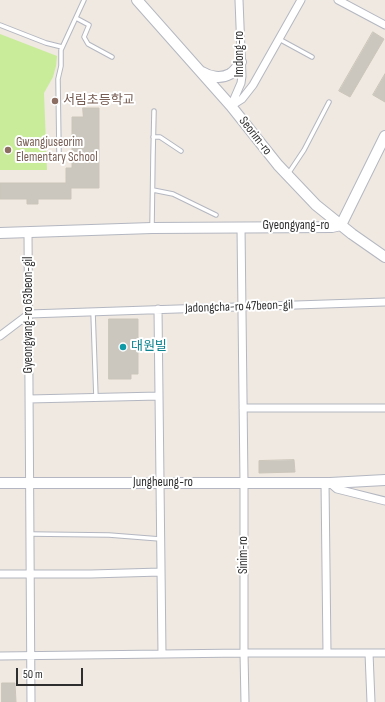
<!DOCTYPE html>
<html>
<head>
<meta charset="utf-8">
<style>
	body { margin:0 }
	#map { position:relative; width:385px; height:702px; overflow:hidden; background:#efe9e1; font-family:"Sofia Sans Condensed",sans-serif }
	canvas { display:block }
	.scale { position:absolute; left:16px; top:668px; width:67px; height:18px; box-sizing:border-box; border:2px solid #2e2e2e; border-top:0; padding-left:5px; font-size:12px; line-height:14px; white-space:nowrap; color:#2e2e2e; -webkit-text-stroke:3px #fff; paint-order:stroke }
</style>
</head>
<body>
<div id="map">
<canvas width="385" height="702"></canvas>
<div class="scale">50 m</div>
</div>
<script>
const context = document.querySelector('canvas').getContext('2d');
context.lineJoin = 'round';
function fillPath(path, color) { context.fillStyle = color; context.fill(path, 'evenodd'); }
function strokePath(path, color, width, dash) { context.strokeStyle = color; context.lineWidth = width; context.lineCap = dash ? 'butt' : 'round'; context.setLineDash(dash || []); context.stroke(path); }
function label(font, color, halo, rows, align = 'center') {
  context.font = font + ' "Sofia Sans Condensed","Noto Sans KR",sans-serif'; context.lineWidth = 4; context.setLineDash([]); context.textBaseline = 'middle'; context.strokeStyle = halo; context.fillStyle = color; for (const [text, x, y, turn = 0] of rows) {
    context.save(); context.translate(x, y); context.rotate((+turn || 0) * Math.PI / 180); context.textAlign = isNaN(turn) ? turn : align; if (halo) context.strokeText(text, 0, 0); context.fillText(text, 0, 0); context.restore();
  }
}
const pitch = new Path2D(`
	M0 34 57 56 56 66 53 77 44 93 47 170H0Z`);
const building = new Path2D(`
	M373 32 384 39 350 97 339 91Z
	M385 74V102L373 95Z
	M83 108H99V188H71V199H38V204H27V199H0V183H66V168H72V117H83Z
	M109 319H138V374H131V379H109Z
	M294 460 295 472 259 473V461Z
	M2 683H15L16 702H2Z`);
const lane = new Path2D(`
	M76 18 89 25 84 37 88 44 112 57
	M0 25 46 43 62 47
	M279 39 312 57
	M153 137H160L181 151
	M59 153 58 79 61 66V50L84 0
	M288 174 304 150 329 102
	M153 190 173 194 216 215
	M152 227 153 155 154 111
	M93 312 96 398
	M30 534 109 535 160 539`);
const street = new Path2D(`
	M338 0 385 25
	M231 106 242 99 253 85 301 0
	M231 106 241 83 242 76 239 0
	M241 227 244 483V653L245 702
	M28 232 31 702
	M158 309 162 654
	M0 336 29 314 385 302
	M29 399 159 396
	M243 408H385
	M325 482 327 653
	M330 483 337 489 385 501
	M0 574H91L161 572
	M369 653 371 702
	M0 656 244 653H385`);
const secondary = new Path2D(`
	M137 0 231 106 278 165 316 205 352 234 385 257
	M202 72C210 77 221 79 230 74 235 71 238 66 241 62
	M0 233 152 228 332 227 341 225 385 136
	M0 483H330L385 480`);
const markers = [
	[55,101,4,"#8d6e63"],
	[8,150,4,"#8d6e63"],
	[123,347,4,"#0f9aa8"]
];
const streetNames = [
	["Imdong-ro",240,54,-90],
	["Seorim-ro",255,136,52],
	["Gyeongyang-ro",296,226],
	["Jadongcha-ro 47beon-gil",239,307,-2],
	["Gyeongyang-ro 63beon-gil",29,315,-90],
	["Jungheung-ro",163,483],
	["Sinim-ro",244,555,-90]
];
const educationNames = [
	["서림초등학교",63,101],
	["Gwangjuseorim",16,143],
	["Elementary School",16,158]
];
const cultureNames = [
	["대원빌",131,347]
];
fillPath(pitch, '#c9ec9a');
fillPath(building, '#cbc7bf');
strokePath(building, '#cbc5ba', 1);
strokePath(lane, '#b4b7c1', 5.5);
strokePath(street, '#b4b7c1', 9);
strokePath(secondary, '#b4b7c1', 12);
strokePath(lane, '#fff', 3.5);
strokePath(street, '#fff', 7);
strokePath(secondary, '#fff', 10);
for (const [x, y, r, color] of markers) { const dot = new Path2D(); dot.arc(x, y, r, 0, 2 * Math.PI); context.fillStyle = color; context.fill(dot); strokePath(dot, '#fff', 1.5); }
label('13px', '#2e2e2e', '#fff', streetNames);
label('13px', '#785e54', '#fff', educationNames, 'left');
label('13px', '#0d838f', '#fff', cultureNames, 'left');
</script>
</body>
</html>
